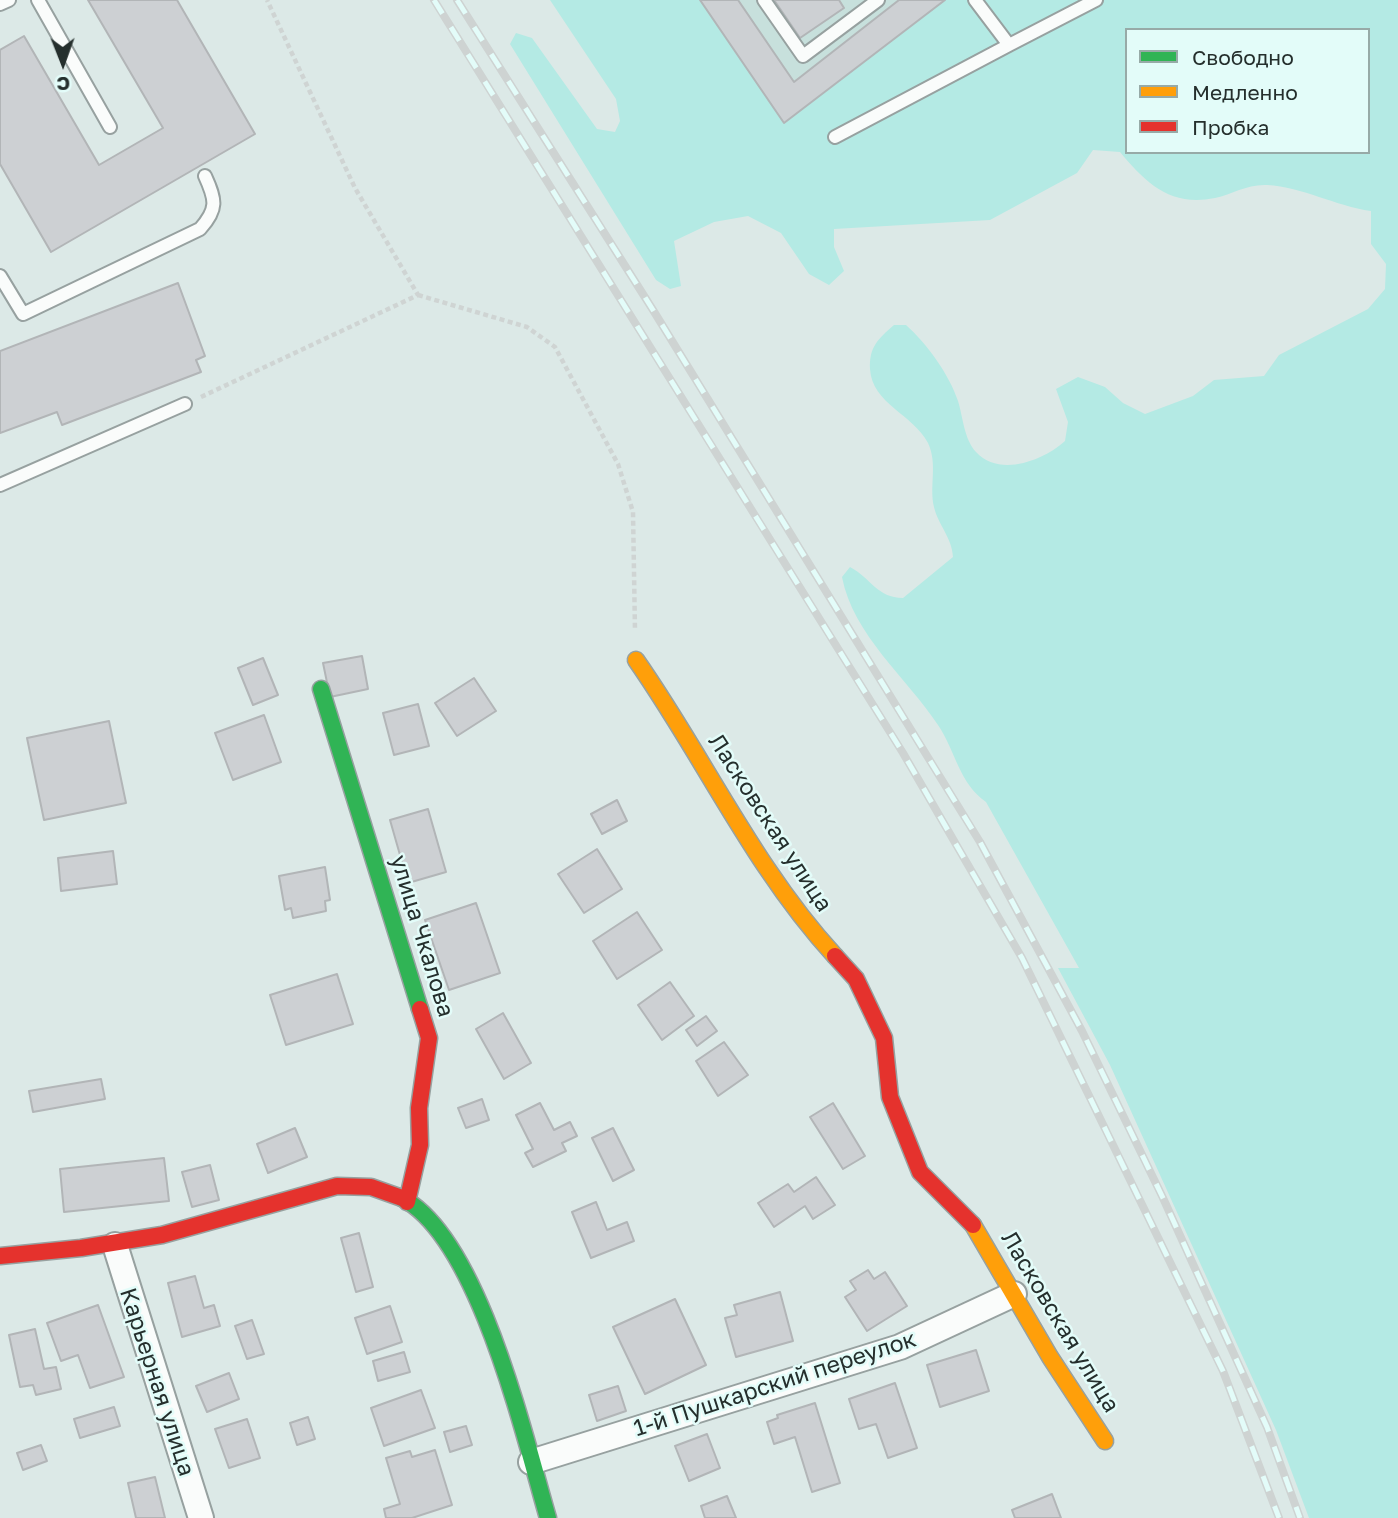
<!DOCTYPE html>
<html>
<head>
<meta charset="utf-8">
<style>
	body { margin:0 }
	#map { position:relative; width:1398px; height:1518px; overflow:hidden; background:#dce9e7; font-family:"Golos Text",sans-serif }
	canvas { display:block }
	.legend { position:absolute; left:1125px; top:28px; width:245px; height:126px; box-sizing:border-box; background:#e3fcf9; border:2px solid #97aaa7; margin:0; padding:9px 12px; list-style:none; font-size:21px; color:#252f2d }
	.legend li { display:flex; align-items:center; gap:14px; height:35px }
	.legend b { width:35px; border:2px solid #97aaa7 }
	.north { position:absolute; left:28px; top:28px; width:70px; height:70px; -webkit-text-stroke:5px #e3fcf9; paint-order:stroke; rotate:179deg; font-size:19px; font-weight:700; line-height:28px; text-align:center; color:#252f2d }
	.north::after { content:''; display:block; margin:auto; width:24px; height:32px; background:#252f2d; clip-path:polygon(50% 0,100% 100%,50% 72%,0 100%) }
</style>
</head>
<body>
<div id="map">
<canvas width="1398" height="1518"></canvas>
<ul class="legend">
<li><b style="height:9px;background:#30b455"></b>Свободно</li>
<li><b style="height:9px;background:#ff9f0a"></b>Медленно</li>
<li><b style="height:9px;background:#e5322d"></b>Пробка</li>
</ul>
<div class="north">С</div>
</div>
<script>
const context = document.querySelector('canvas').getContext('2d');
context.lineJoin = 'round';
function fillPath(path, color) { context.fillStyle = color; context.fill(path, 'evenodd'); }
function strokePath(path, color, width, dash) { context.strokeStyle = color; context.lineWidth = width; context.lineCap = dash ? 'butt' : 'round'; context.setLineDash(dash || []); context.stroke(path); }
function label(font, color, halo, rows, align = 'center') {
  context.font = font + ' "Golos Text",sans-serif'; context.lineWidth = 5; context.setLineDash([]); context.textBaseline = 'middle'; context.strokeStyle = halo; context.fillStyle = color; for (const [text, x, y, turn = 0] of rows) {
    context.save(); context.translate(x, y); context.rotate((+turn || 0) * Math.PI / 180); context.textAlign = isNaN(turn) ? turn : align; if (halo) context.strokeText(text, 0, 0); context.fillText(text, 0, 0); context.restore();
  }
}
const built = new Path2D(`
	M700 0H945L784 123Z`);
const green = new Path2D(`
	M550 0H700L784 123 945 0H1398V1518H1309L1276 1430 1110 1065 1058 968H1079L986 802C959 783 956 752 938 725 907 678 853 635 842 577L850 567C871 578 877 598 903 598L953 557C952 537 938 525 934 507 929 486 938 464 928 443 913 414 872 404 870 369 869 347 878 339 894 325H906C927 344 949 374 958 401 963 417 964 439 976 452 1000 478 1044 460 1065 441L1068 422 1056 389 1078 377 1105 387 1123 403 1145 414 1193 396 1214 380 1264 376 1279 355 1368 309 1385 289 1386 264 1371 244V211C1335 206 1303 187 1267 185 1247 184 1233 194 1215 198 1170 207 1146 183 1120 152L1093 150 1077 173 990 220 834 229V247L844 271 829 285 809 274 781 233 748 216 714 222 674 241 681 286 670 289 656 280 510 44 516 33 532 38 597 129 615 132 620 121 616 99ZM1127 30H1368V152H1127Z`);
const building = new Path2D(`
	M88 0H177L255 134 51 252 0 164V50L24 36 99 165 163 128Z
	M700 0H738L794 82 899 0H945L784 123Z
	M774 0H839L844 8 800 38Z
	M178 283 205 356 196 360 201 372 62 425 57 412 0 433V351Z
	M362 656 368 689 330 697 323 663Z
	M263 658 278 695 253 705 238 668Z
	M474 678 496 711 457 736 435 703Z
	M418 704 429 746 394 755 383 713Z
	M264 715 281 762 233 780 215 733Z
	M109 721 126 803 44 820 27 738Z
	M617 800 627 821 602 834 591 814Z
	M428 809 446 872 408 883 390 820Z
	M597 849 622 889 584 913 558 874Z
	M113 851 117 884 61 891 58 858Z
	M325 867 330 900 325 901 326 911 293 918 291 908 285 910 279 876Z
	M476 903 500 973 449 990 425 920Z
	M637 912 662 950 617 979 593 941Z
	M337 974 353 1024 286 1045 270 995Z
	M670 982 694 1016 662 1040 638 1005Z
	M503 1013 531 1063 504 1079 476 1029Z
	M706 1016 717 1031 697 1046 686 1030Z
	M724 1042 748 1075 718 1096 696 1061Z
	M101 1079 105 1099 33 1112 29 1091Z
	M482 1099 489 1120 466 1128 458 1108Z
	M540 1103 554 1130 570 1122 577 1136 562 1143 566 1151 533 1167 525 1153 533 1149 516 1115Z
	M833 1103 865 1156 843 1169 810 1117Z
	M295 1128 307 1157 268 1173 257 1144Z
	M613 1128 634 1170 613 1181 592 1138Z
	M164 1158 169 1201 64 1212 60 1169Z
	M210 1165 219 1200 192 1207 182 1172Z
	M816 1177 835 1205 813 1219 805 1206 774 1227 758 1203 788 1184 794 1192Z
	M596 1202 607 1230 627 1222 634 1241 591 1258 572 1212Z
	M359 1233 373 1287 356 1292 341 1238Z
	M868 1270 874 1279 885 1272 907 1306 867 1331 845 1297 856 1290 850 1281Z
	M195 1276 204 1308 214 1305 220 1326 182 1337 168 1283Z
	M780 1292 793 1341 736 1357 725 1318 737 1315 734 1305Z
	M675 1299 706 1365 645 1394 613 1327Z
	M98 1305 124 1377 90 1388 78 1355 61 1361 47 1323Z
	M390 1306 402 1342 367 1354 355 1318Z
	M252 1320 264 1354 247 1359 235 1326Z
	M35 1329 44 1369 56 1367 61 1389 36 1395 33 1385 20 1387 9 1335Z
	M976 1350 989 1391 940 1407 927 1365Z
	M404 1352 410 1372 378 1381 373 1361Z
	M229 1373 239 1399 207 1412 196 1386Z
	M895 1383 917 1448 888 1458 876 1424 859 1429 849 1399Z
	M618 1386 626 1411 597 1421 589 1395Z
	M421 1390 435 1428 384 1446 371 1408Z
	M815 1403 840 1483 812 1492 795 1437 774 1444 767 1422 778 1418 777 1415Z
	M114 1407 120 1426 80 1438 74 1419Z
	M308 1417 315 1439 297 1445 290 1423Z
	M247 1419 260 1458 229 1468 215 1429Z
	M466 1426 472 1445 450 1452 444 1432Z
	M707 1434 720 1468 689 1481 675 1446Z
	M41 1445 47 1461 23 1470 17 1453Z
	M435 1450 452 1505 412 1518H386L384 1509 400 1504 386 1458 410 1451 412 1457Z
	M155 1477 165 1518H136L128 1483Z
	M1052 1494 1061 1518H1015L1012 1510Z
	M727 1496 736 1518H705L701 1506Z`);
const path = new Path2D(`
	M418 295 527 327 555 347 618 464 633 512 635 631
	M201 397 418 295 355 188 267 0`);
const lane = new Path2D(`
	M38 0 110 127
	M764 0 803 56 878 0
	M975 0 1009 45 1096 0
	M0 4 9 0
	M835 137 1009 45
	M0 276 23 314 200 229C218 209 216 200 205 176
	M0 485 185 404`);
const street = new Path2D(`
	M115 1245 201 1518
	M531 1462 900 1347 1014 1294`);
const fast = new Path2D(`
	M321 689 420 1009
	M402 1198C479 1238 524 1436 548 1518`);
const slow = new Path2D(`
	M636 660C704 757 754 868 835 956
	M973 1225 1050 1357 1105 1441`);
const jam = new Path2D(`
	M835 956 856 979 884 1038 890 1097 920 1172 973 1225
	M407 1202 420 1145 419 1108 429 1038 420 1009
	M0 1256 81 1248 162 1235 337 1186 371 1187 402 1198`);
const rail = new Path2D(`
	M434 0 903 753 1022 958 1223 1371 1279 1518
	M457 0 653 310 980 842 1082 1031 1163 1198 1267 1427 1300 1518`);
const streetNames = [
	["Ласковская улица",770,823,57],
	["улица Чкалова",422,936,73],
	["Ласковская улица",1060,1322,59],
	["Карьерная улица",157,1382,72],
	["1-й Пушкарский переулок",775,1384,-18]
];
fillPath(built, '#c7e0dc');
fillPath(green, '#b4eae4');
fillPath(building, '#cdd0d3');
strokePath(building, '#b2b5b7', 2);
strokePath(lane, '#97a1a0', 16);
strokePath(street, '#97a1a0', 28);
strokePath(fast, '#97a1a0', 19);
strokePath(slow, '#97a1a0', 19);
strokePath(jam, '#97a1a0', 19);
strokePath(path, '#cfd4d3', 4.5, [5, 3.5]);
strokePath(lane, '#fafcfb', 12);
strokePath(street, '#fafcfb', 24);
strokePath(fast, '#30b455', 16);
strokePath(slow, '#ff9f0a', 16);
strokePath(jam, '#e5322d', 16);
strokePath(rail, '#ced3d2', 8);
strokePath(rail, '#e3fcf9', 5, [16]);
label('23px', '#252f2d', '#e3fcf9', streetNames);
</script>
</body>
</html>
